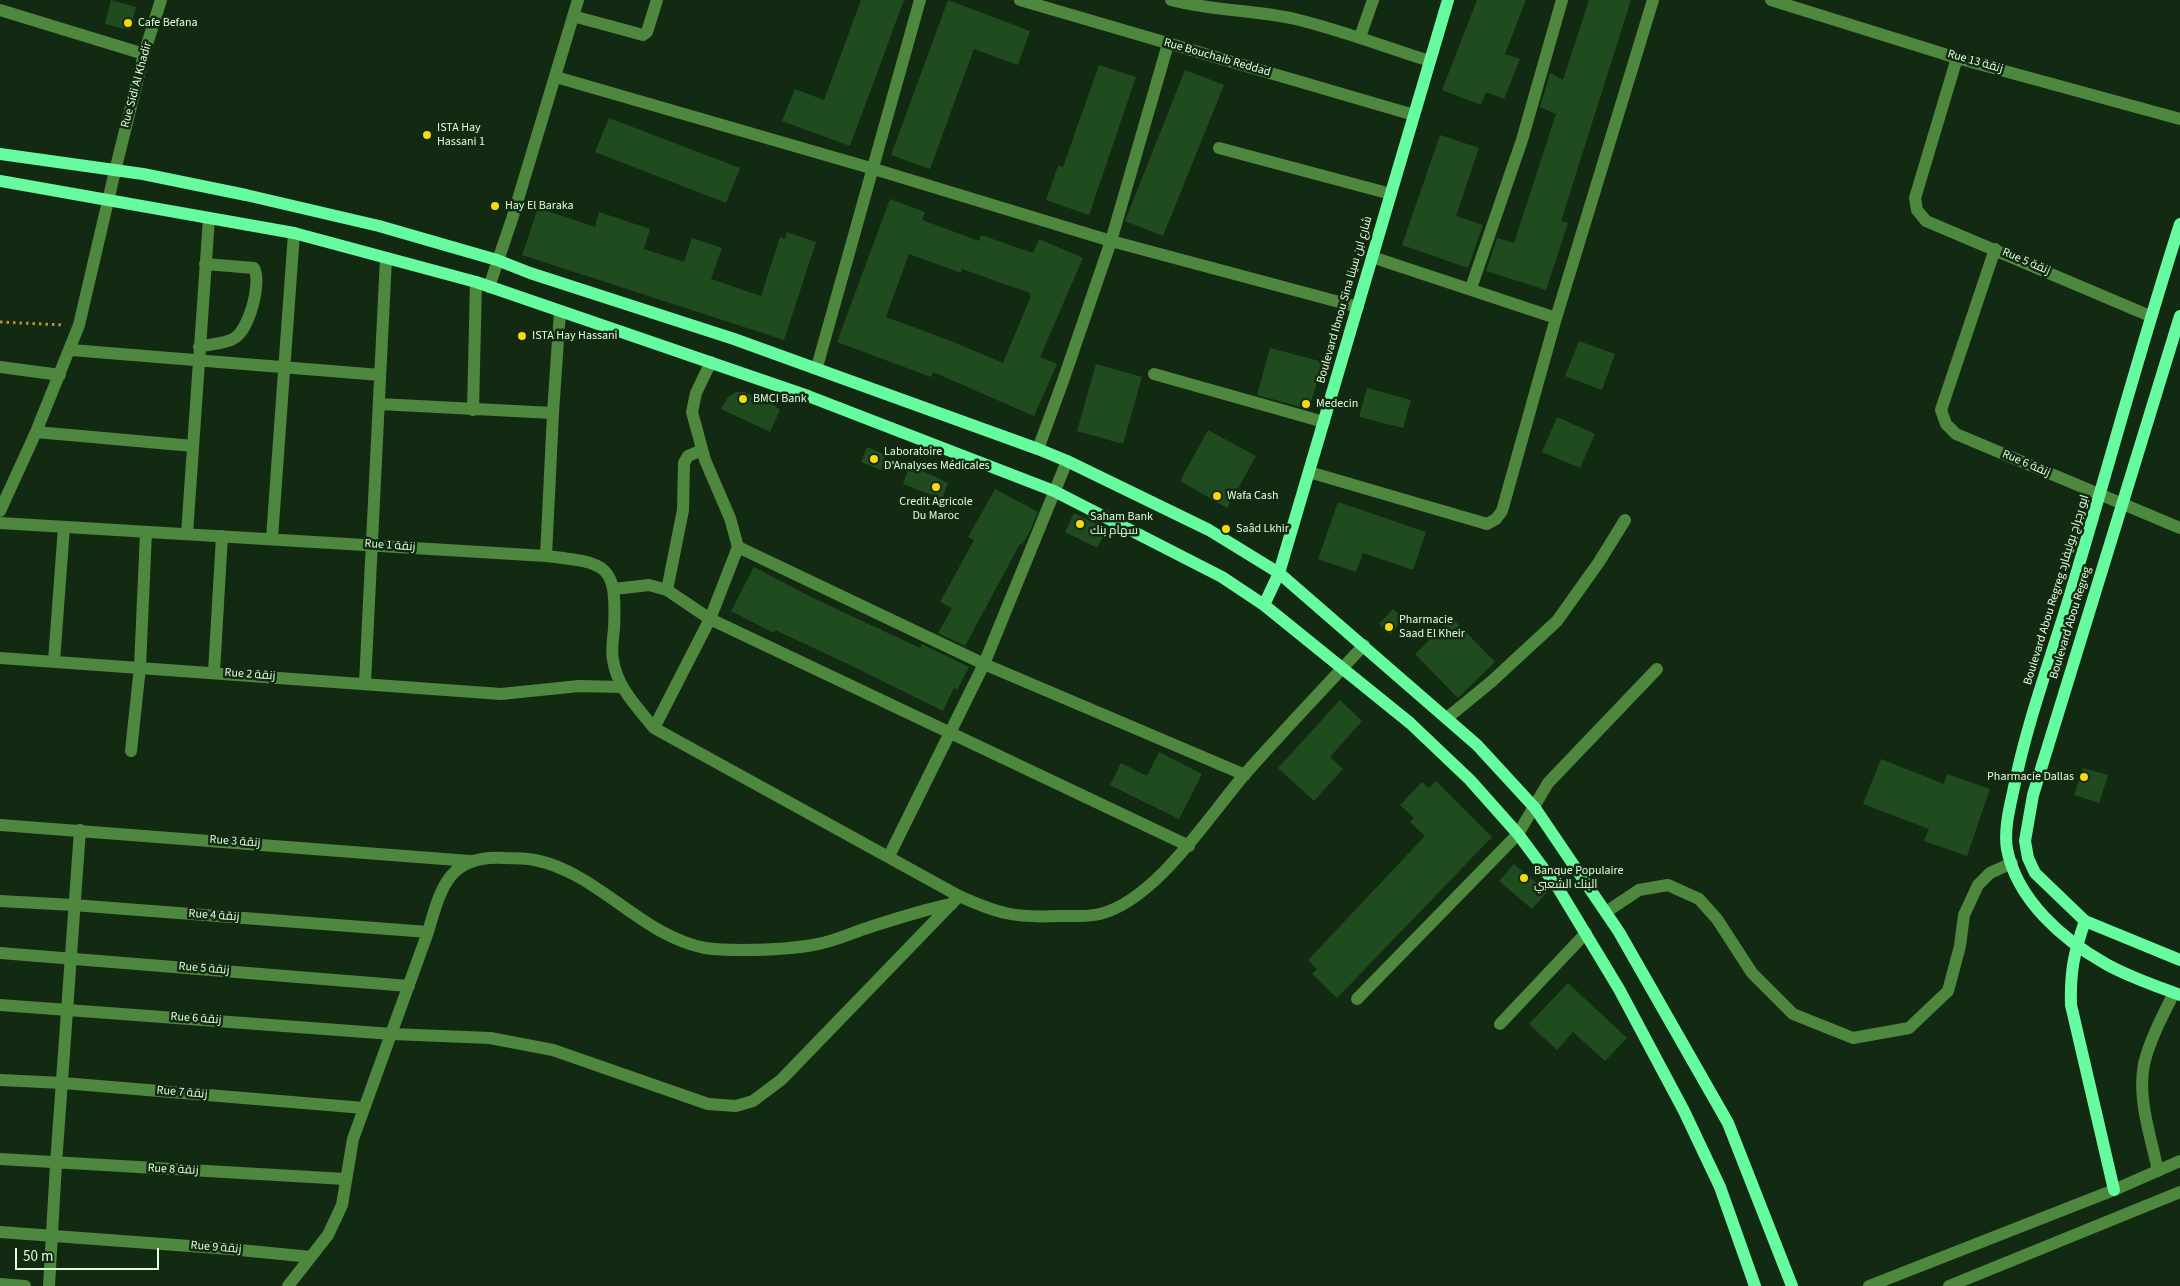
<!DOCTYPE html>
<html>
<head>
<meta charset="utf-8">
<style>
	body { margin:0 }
	#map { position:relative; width:2180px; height:1286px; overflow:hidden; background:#132a12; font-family:"Source Sans 3",sans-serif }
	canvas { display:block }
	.scale { position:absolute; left:15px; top:1248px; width:144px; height:22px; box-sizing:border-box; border:2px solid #e0fedc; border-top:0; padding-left:6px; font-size:15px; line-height:18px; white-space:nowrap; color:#e0fedc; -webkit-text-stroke:4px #132a12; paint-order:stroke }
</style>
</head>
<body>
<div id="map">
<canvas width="2180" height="1286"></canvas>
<div class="scale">50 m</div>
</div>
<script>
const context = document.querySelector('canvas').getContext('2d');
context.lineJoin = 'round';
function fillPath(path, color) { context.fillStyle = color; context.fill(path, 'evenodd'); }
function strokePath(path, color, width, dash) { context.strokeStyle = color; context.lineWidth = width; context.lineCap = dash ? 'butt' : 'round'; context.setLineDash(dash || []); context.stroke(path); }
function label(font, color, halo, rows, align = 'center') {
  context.font = font + ' "Source Sans 3",Cairo,sans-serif'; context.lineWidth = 5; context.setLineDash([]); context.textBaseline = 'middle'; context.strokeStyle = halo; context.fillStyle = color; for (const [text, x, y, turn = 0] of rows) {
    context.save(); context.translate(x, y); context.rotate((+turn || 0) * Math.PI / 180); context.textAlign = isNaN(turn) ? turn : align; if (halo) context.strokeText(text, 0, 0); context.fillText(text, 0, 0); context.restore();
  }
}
const building = new Path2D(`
	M111 0 136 7 130 30 105 24Z
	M861 0H904L850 146 782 121 795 89 824 100Z
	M948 0 1030 31 1018 65 974 49 930 169 891 155Z
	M1477 0H1526L1505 54 1520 59 1504 99 1486 92 1481 105 1442 90Z
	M1589 0H1631L1561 221 1568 223 1546 290 1486 271 1497 238 1514 243 1556 114 1540 107 1550 73 1563 80Z
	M1099 65 1136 77 1089 215 1046 200 1058 166 1063 167Z
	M1185 70 1224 85 1163 236 1125 221Z
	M609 118 740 168 726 203 595 152Z
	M1440 135 1479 148 1456 216 1483 225 1468 268 1402 245Z
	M890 199 925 212 922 220 979 241 981 235 1033 253 1039 239 1083 258 1040 357 1057 364 1034 416 933 372 931 377 837 342ZM909 254 961 273 962 269 1030 293 1029 295 1031 296 1003 363 951 341 886 317Z
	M538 208 595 227 599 212 650 229 644 249 684 262 692 238 722 248 711 279 761 296 780 237 785 239 787 232 816 242 784 340 522 255Z
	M1579 341 1615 354 1602 390 1565 376Z
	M1270 348 1323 362 1309 409 1257 395Z
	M1096 364 1142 377 1123 444 1077 431Z
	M1367 388 1411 400 1403 428 1359 417Z
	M736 392H744L773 404 780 410 770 432 721 409 728 397Z
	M1557 417 1595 434 1580 468 1542 452Z
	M1208 430 1256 456 1227 508 1180 481Z
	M867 447 886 455 881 470 861 462Z
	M910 465 948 483 942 499 903 484Z
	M995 489 1038 512 1030 531 1022 545 1020 544 965 646 938 633 952 608 940 602 974 540 968 537Z
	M1338 502 1426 532 1413 570 1363 553 1356 572 1318 559Z
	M1074 513 1107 529 1097 548 1065 532Z
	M754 567 811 597 920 648 922 644 969 667 957 690 954 688 943 711 848 664 775 630 774 633 731 611Z
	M1393 609 1404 619 1391 634 1379 624Z
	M1452 618 1495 662 1458 698 1415 654Z
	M1340 700 1362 721 1330 757 1343 769 1314 801 1278 768Z
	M1159 752 1202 774 1179 819 1110 785 1121 763 1147 776Z
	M1881 759 1944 784 1947 774 1990 789 1967 856 1924 841 1929 829 1863 804Z
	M2083 768 2108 775 2099 803 2074 795Z
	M1436 781 1492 837 1337 998 1312 974 1317 969 1308 960 1425 836 1410 822 1414 818 1400 805 1422 782 1429 788Z
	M1514 864 1547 892 1532 909 1499 881Z
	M1568 983 1627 1038 1605 1061 1573 1032 1557 1050 1529 1024Z`);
const path = new Path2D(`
	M0 322 64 325`);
const minor = new Path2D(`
	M1020 0 1414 115
	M1171 0C1213 11 1254 10 1295 19 1341 30 1385 47 1430 61
	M1771 0 1957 58 2180 119
	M0 10 144 54
	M573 16 643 35 647 32 657 0
	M1360 37 1373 0
	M1957 58 1915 198 1917 210 1926 221 2150 316
	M556 77 874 169 1111 241 1358 307
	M1219 148 1391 194
	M1995 249 1941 410 1946 424 1956 434 2180 528
	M1372 257 1556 318
	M489 287 513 216 578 0
	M1471 288 1522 140 1562 0
	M199 347C209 344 224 344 233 339 249 331 262 283 254 268L205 264
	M71 350 380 375
	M711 362 696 393 692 412 705 460 730 518 738 547 710 619 654 728 959 896C999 914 1015 918 1058 916 1071 916 1087 917 1100 914 1156 900 1209 816 1245 774 1284 730 1324 688 1364 645
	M0 367 60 375
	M817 367 920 0
	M1154 374 1324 422
	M379 404 553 413
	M473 410 476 282
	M36 432 193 446
	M1038 449 1063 381 1111 241 1168 44
	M1309 472 1487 524 1496 519 1502 511 1556 318 1653 0
	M0 511 36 432 79 325 115 171 144 54 161 0
	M0 523 546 556C608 563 617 564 614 629 613 639 611 650 613 660 617 687 637 707 654 728
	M187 534 209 218
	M272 538 294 233
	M738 547 984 664 1245 775
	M546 556 553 413 560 311
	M614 589 649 585 667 590 710 619 1189 846
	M667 590 683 510 684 463 688 456 702 450
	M0 658 501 694 579 686 622 687
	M54 661 64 527
	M214 672 222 536
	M365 683 386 258
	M1447 718 1491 682 1557 621 1599 562 1625 520
	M131 751 140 667 146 532
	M0 825 470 861
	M889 856 984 664 1067 461
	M0 901 73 905 428 932
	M1606 912 1639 890 1668 885 1699 899 1717 919 1752 973 1793 1014 1853 1038 1909 1028 1948 991 1960 946 1964 915 1978 885 1990 873 2012 863
	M0 953 409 986
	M1357 999 1518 834 1548 783 1657 669
	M0 1005 392 1034 490 1038 553 1050 708 1104 736 1106 753 1101 781 1080 959 896
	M1500 1024 1586 933
	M0 1080 63 1083 364 1108
	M0 1159 345 1179
	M2158 1171C2151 1137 2137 1099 2144 1064 2150 1039 2163 1015 2174 993
	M0 1232 230 1249 311 1257
	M0 1284 25 1286
	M49 1286 56 1164 80 830
	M288 1286 328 1235 342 1205 353 1139 428 932C441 887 449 854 505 858 515 858 525 858 535 860 599 873 641 936 705 948 718 950 731 950 743 950 769 950 793 949 818 944 833 941 847 935 861 930 892 920 921 910 952 904
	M1869 1286 2114 1190 2180 1161
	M1949 1286 2180 1192`);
const major = new Path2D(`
	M0 154 143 174 246 195 379 226 497 260 530 273 734 339 1038 449 1067 461 1209 530 1279 573 1477 745 1535 808 1619 932 1728 1123 1792 1286
	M0 181 294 233 476 282 808 396 1054 491 1222 577 1264 605 1410 723 1470 780 1518 834 1558 888 1619 989 1684 1111 1720 1187 1755 1286
	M2180 224C2139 351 2105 480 2066 608 2047 669 2025 730 2013 792 2009 810 2004 831 2007 849 2017 900 2063 940 2106 964 2129 977 2156 986 2180 995
	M2180 316 2033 795 2025 841 2028 858 2035 873 2085 921 2180 960
	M1264 605 1279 573 1448 0
	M2085 921C2074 952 2070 972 2071 1005L2114 1190`);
const markers = [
	[128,23,5,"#f8d80e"],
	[427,135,5,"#f8d80e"],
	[495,206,5,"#f8d80e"],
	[522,336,5,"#f8d80e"],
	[743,399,5,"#f8d80e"],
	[1306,404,5,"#f8d80e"],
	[874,459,5,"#f8d80e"],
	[936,487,5,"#f8d80e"],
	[1217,496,5,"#f8d80e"],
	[1080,524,5,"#f8d80e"],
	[1226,529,5,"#f8d80e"],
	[1389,627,5,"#f8d80e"],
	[2084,777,5,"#f8d80e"],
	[1524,878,5,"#f8d80e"]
];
const poiNames = [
	["Cafe Befana",138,23],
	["ISTA Hay",437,128],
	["Hassani 1",437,142],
	["Hay El Baraka",505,206],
	["ISTA Hay Hassani",532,336],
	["BMCI Bank",753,399],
	["Medecin",1316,404],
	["Laboratoire",884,452],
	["D'Analyses Médicales",884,466],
	["Wafa Cash",1227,496],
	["Credit Agricole",936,502,"center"],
	["Du Maroc",936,516,"center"],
	["Saham Bank",1090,517],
	["سهام بنك",1090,531],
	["Saâd Lkhir",1236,529],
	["Pharmacie",1399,620],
	["Saad El Kheir",1399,634],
	["Pharmacie Dallas",2074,777,"right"],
	["Banque Populaire",1534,871],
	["البنك الشعبي",1534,885]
];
const streetNames = [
	["Rue Bouchaib Reddad",1217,58,16],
	["Rue 13 زنقة",1975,62,16],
	["Rue Sidi Al Khadir",137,85,-75],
	["Rue 5 زنقة",2026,262,23],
	["Boulevard Ibnou Sina شارع ابن سينا",1345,300,-74],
	["Rue 6 زنقة",2026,464,23],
	["Rue 1 زنقة",390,546,4],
	["Boulevard Abou Regreg ابو رجراج بوليفارد",2057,590,-73],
	["Boulevard Abou Regreg",2071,623,-73],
	["Rue 2 زنقة",250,675,4],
	["Rue 3 زنقة",235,842,4],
	["Rue 4 زنقة",214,916,4],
	["Rue 5 زنقة",204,969,5],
	["Rue 6 زنقة",196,1019,4],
	["Rue 7 زنقة",182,1093,5],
	["Rue 8 زنقة",173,1170,3],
	["Rue 9 زنقة",216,1248,5]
];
fillPath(building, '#204b1e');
strokePath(path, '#ba9234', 3, [2.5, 4]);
strokePath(minor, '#4d883e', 12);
strokePath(major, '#67fba0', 12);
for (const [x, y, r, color] of markers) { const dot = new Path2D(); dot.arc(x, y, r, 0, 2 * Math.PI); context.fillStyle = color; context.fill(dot); strokePath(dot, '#132a12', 2); }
label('12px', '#e0fedc', '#132a12', poiNames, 'left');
label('12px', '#e0fedc', '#132a12', streetNames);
</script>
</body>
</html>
